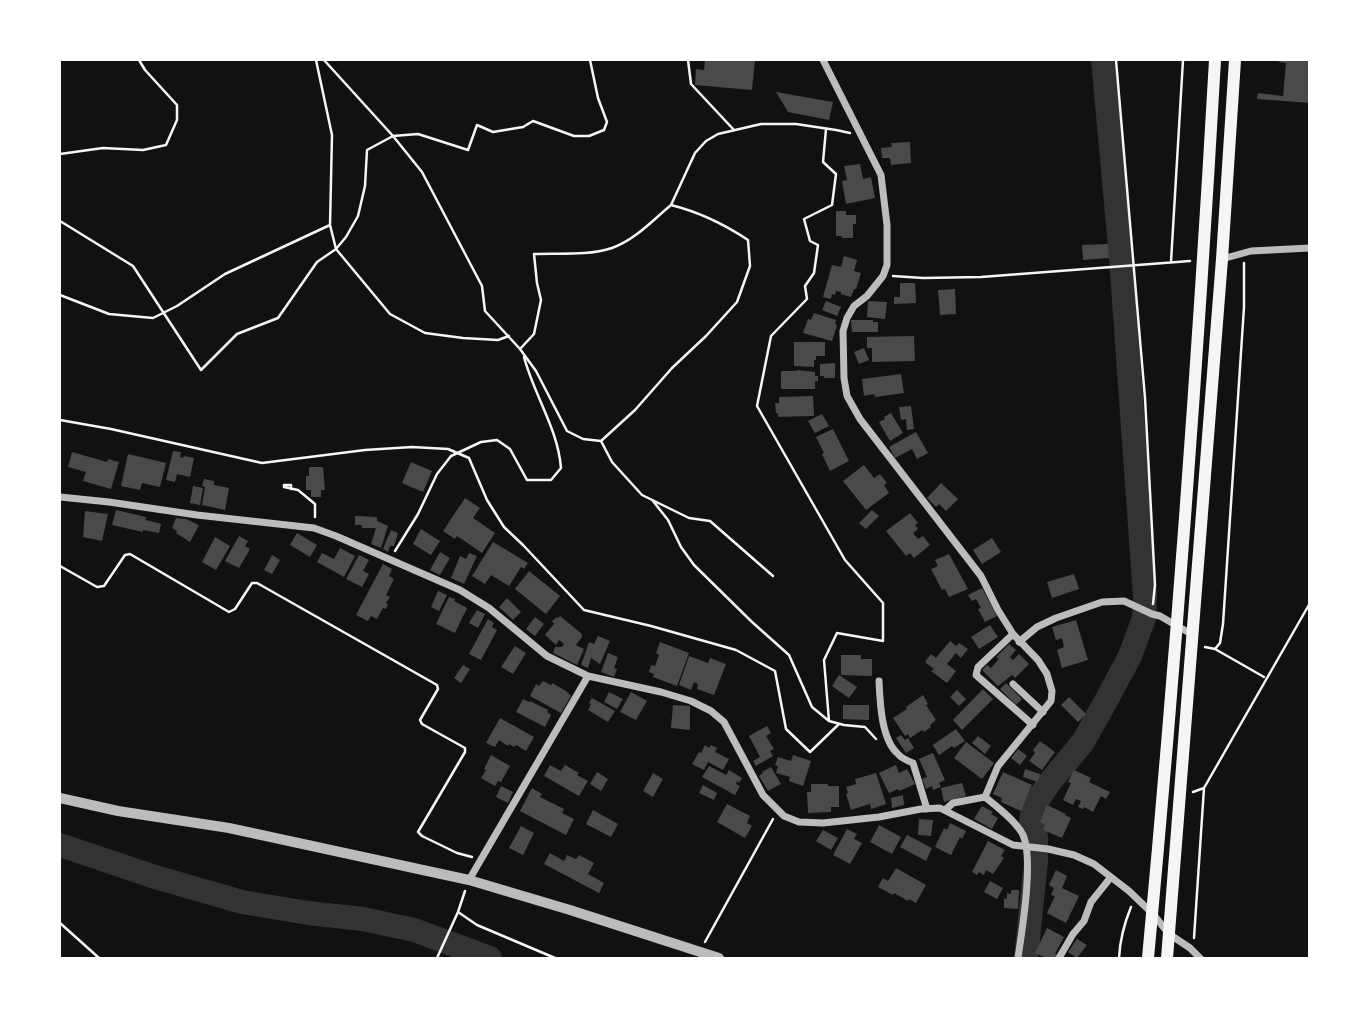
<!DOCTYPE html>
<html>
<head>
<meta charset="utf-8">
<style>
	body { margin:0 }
	#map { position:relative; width:1369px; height:1018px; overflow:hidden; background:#111; font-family:Ubuntu,sans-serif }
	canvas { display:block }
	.frame { position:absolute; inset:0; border:61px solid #fff; pointer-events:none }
</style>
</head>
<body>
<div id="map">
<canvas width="1369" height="1018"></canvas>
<div class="frame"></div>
</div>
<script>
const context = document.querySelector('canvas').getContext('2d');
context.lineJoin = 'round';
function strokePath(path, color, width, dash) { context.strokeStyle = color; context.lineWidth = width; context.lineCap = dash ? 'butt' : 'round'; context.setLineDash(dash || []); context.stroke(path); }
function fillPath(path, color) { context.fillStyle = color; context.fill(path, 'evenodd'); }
const river = new Path2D(`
	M60 845 155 877 242 902 308 913 363 919 414 930 490 958
	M1026 958 1036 861V836L1031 822 1033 807 1049 783 1083 742 1107 699 1130 656 1144 618 1145 597 1121 258 1103 60`);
const building = new Path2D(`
	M705 60H755L752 90 695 85 696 69 704 70Z
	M1280 60H1310V103L1257 99 1258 93 1283 96 1286 63 1279 62Z
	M776 92 833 102 829 120 788 112Z
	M910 142 911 163 891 165 890 158H882L881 148 892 147 891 143Z
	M860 164 863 179 871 177 875 198 846 204 842 181 847 180 844 166Z
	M836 211H846V215H856V224H853V238H842V236H836Z
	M1108 244 1109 258 1083 260 1082 245Z
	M844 256 857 260 854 271 861 273 856 289H854L851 297 841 294V292L836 291 835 295 832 294 831 299 823 297 832 265 841 267Z
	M900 283H915L916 303 894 304V297H900Z
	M955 289 956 314 940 315 938 290Z
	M826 301 841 307 837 316 822 310Z
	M868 301 887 302 885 319 867 317Z
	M814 313 836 320 835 324 837 325 832 341 803 333 808 319 811 320Z
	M851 320H873V322H878V332H852Z
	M914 336 915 361 872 362V348H867V337Z
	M794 342H825V356H816V360H814V367L794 366Z
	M864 348 869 360 859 364 854 352Z
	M835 363V378H824V376H820V364Z
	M797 370 815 372V376H818V381H815V389H781V371H797Z
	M901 374 904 393 875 397 874 394 864 396 862 379Z
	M813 396 814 416 778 417V413H776L775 403H779V397Z
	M911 406 914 429 907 430 906 419 901 420 899 407Z
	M891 413 903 433 890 441 879 422 885 419 884 417Z
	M822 414 829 426 815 433 808 421Z
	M833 429 849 461 830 471 822 454 824 453 816 437Z
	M916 432 928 453 917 459 912 449 895 458 889 447Z
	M173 451 181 452 180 457 183 458 184 456 194 458 190 477 177 474 175 482 166 480Z
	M72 452 107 462 108 459 119 462 111 489 83 481 86 472 68 467Z
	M128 454 166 463 160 487 142 483 140 490 121 486Z
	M411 462 432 471 423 492 402 483Z
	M864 465 874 478 880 474 887 483 884 485 889 493 866 510 843 481Z
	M309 467H323L325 490H321V497H311V490H306V476H309Z
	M204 479 214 481V485L229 488 225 510 202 505 205 487 202 486Z
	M941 483 958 499 946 511 939 504 936 507 927 498Z
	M193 486 203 488 200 505 190 503Z
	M465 498 480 508 473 518 495 533 482 553 457 536 455 539 443 531Z
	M116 510 146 517V520L161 524 159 533 143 530V532L112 525Z
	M872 510 879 516 866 529 859 523Z
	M85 511 108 514 102 541 83 537Z
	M910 513 918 523 915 525 918 529 913 533 918 539 923 536 930 545 914 558 910 553 906 556 886 531Z
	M355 516 377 517V521L388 526 381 548 371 544 376 528H362V525H355Z
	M176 518 186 519 199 525 190 542 176 533 177 531 172 528Z
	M421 529 440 541 431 555 413 544Z
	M391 530 398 533 394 546H390L388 552 383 549Z
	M297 533 317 545 310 557 290 545Z
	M239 536 248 541 245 546 250 549 239 568 225 561Z
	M215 537 230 546 216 570 202 562Z
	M992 538 1001 552 982 564 973 550Z
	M493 542 528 563 524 569 521 567 509 586 491 575 485 584 472 576Z
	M340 548 355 556 344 577 317 562 322 553 334 559Z
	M440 552 450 558 440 575 430 570Z
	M469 553 477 556 464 584 451 578 460 556 466 559Z
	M949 554 968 589 949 597 945 589 942 590 931 569 938 566 935 560Z
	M272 555 280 560 272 574 264 570Z
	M359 555 369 560 363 571 369 574 362 587 346 579Z
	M383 564 392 569 389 576 394 579 386 595 390 597 386 603 388 604 386 609 383 608 377 619 371 616 368 621 356 615Z
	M529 571 560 596 546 614 515 589Z
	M1074 574 1079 589 1052 598 1047 582Z
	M982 588 997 616 985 622 978 609 981 608 976 599 972 601 968 595Z
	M438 591 447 595 439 611 431 607Z
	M449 597 455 599 454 601 467 608 455 633 436 624Z
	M507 598 521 612 513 620 499 607Z
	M477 610 485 614 478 628 469 623Z
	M560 616 582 634V637L576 645 584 649 577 665 553 653 555 647H562L564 644 559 640 556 645 545 635 554 624 552 621 557 617 558 618Z
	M535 617 544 624 535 636 526 629Z
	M488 619 494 623 492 627 497 630 481 660 469 654Z
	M1076 620 1088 660 1062 668 1057 650 1064 647 1062 638 1056 640 1052 627Z
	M990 625 998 637 979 649 971 637Z
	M598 636 610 641 600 664 591 658 588 668 581 665 589 642 594 644Z
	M950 641 956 646 959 643 968 649 961 658 956 653 947 664 956 671 947 683 931 671 934 669 925 662 931 654 936 658Z
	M660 642 689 653 677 686 653 677 654 674 649 672 651 665 655 666 659 655 656 653Z
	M1009 644 1016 650 1010 657 1013 660 1019 654 1029 664 1015 678 1012 675 998 686 982 670 987 665 991 668 999 659 996 657Z
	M515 646 526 653 513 674 501 667Z
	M608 653 618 657 614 668 617 669 614 677 601 672Z
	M841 655H861V659H872V676L841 675Z
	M689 656 708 663 710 658 726 664 714 695 697 689 698 684 694 682 691 690 679 685Z
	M463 665 470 669 461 683 454 678Z
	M839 675 857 687 849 698 832 686Z
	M543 681 551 685 552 683 566 691 571 696 561 713 530 696 536 684 539 686Z
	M1006 683 1022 699 1016 705 1000 689Z
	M983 689 993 699 962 730 953 720Z
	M957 690 966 699 959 706 950 697Z
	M609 692 623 699 617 709 604 702Z
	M631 692 647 701 636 720 620 712Z
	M923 695 928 704 926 705 936 720 930 725 931 727 924 732 922 730 910 738 908 734 905 736 893 718 907 709 906 707Z
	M1069 697 1086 714 1078 722 1061 705Z
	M592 698 615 711 608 722 588 710 591 704 589 703Z
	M523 699 529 702 530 701 548 710 547 712 551 715 545 727 516 712Z
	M673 705 690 706V730L671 728Z
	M843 705H869V720L843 719Z
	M500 718 534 737 526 751 516 745 514 747 509 744 508 746 499 740 495 747 486 743Z
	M767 726 771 733 766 736 774 749 770 751 773 756 756 766 753 761 760 757 749 736Z
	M956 729 965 741 954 748 952 746 939 755 933 745Z
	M901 735 905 740 908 738 914 748 906 753 896 738Z
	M978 736 991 746 985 754 972 743Z
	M1040 741 1055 752 1042 770 1029 761 1035 753 1033 750Z
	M966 742 994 763 982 779 954 758Z
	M705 745 709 748 711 745 717 748 715 752 729 759 723 770 708 762 704 770 692 764 699 752 701 753Z
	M1018 749 1027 756 1020 765 1011 758Z
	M933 753 945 780 939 783 941 787 933 790 932 786 926 789 922 779 927 777 919 759Z
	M491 755 510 766 501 782 498 781 495 786 481 778 486 770 484 769Z
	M793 755 811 761 803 786 789 781 790 777 776 773 778 766 775 765 778 757 791 761Z
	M550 765 561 771 565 765 579 773 577 775 588 781 579 796 544 776Z
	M896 765 899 773 907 769 915 784 899 791 898 789 889 793 879 773Z
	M709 766 726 775 729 770 742 778 739 783 737 781 736 784 740 786 735 795 702 777Z
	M771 767 781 784 768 791 759 776 763 773 762 772Z
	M1025 769 1040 774 1038 782 1023 777Z
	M1074 770 1091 778 1089 782 1110 792 1106 799 1101 796 1093 812 1084 807 1083 809 1078 807 1081 801 1076 799 1073 805 1063 800 1071 783 1068 782Z
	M597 772 608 779 601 791 590 784Z
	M1003 772 1032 785 1021 811 1001 802 1002 798 993 794Z
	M653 773 663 779 653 797 643 791Z
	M876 773 886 804 871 809 870 804 851 810 846 794 848 793 846 787 856 784 855 779Z
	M962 783 966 796 944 802 941 788Z
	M811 784H828V786H839V807H831V812L808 813 807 792H811Z
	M703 785 717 793 714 800 699 793Z
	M501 786 513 792 508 803 496 797Z
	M532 788 542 794 540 797 564 809 562 813 574 819 566 835 520 811Z
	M903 795 904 805 892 808 891 798Z
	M727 804 750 816 747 823 752 826 745 838 717 822Z
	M1047 805 1066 814 1065 815 1071 818 1062 838 1043 830 1045 825 1040 822Z
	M982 806 993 812 991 814 998 818 992 829 974 819Z
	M593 810 618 824 611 837 586 824Z
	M919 819 933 820 931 836 918 835Z
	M950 823 966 831 962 839 960 837 951 855 935 847 944 828 947 830Z
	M879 825 901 837 892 854 870 842Z
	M521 826 534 833 523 855 509 848Z
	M847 829 857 834 854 839 862 843 850 864 833 855Z
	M823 830 838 838 831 850 816 841Z
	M907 835 932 848 926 861 900 847Z
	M988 841 1005 850 1001 856 1004 858 993 874 986 870 984 875 979 872 977 875 972 872Z
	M550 853 564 861 567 855 576 859 579 855 594 863 588 874 604 883 599 893 544 864Z
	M896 868 926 885 916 903 909 899 908 901 894 893 893 895 878 887 883 878 888 881Z
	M1056 870 1067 876 1062 888 1079 896 1066 923 1047 913 1055 896 1051 895 1054 888 1049 885Z
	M990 881 1003 888 997 899 984 892Z
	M1011 890H1019L1018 909 1004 908V898L1007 899V893L1011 894Z
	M1047 928 1064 937 1055 954 1057 955 1056 958H1043L1044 957 1035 953Z
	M1077 939 1087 945 1077 958 1068 952Z`);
const path = new Path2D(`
	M316 60 332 135 330 225
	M324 60 393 136 422 172 482 286 485 311 520 349 536 371 567 431 583 439 601 441 635 410 672 368 706 336 737 302 750 266 748 240C724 224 699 212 671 205 654 219 635 240 612 248 588 256 559 253 534 254L537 283 541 300 534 334 520 349
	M688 60 691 84 734 130
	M1116 60 1145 398 1155 585 1153 604
	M826 129 823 162 836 174 832 205 804 219 810 241 818 245 814 273 805 286 807 299 771 336 757 406 845 560 883 603V641L837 633 824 660 829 721
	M60 154 103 148 143 150 166 145 177 120V105L145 70 139 60
	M671 205 695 153 706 141 718 134 761 124H796L836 130 850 133
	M60 221 133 266 201 370 237 334 278 318 317 262 336 249 346 237 358 216 365 186 367 150 393 136 418 134 468 150 477 125 493 132 523 127 533 121 574 136H589L604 130 607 122 598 98 590 60
	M1171 262 1183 60
	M893 276 923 278 981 277 1190 261
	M60 295 109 314 153 318 177 306 225 274 330 225 336 249 390 314 425 333 463 338 498 340 509 336
	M60 420 111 429 262 463 365 450 412 447 448 449 469 458 487 500 504 527 523 545 584 610 651 626 736 650 775 671 786 729 810 752 839 724
	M601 441 612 462 642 495 689 518 710 521 773 576
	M284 487 298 490 315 504V517
	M284 487V485H291V489
	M653 501 668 520 681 547 694 565 752 622 789 655 812 707 829 721 844 725 865 727 876 739
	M395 551 418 514 437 474 451 456 481 442 497 440 510 449 527 480H551L561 468C558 429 534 395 524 357
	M60 566 97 587 104 586 125 555 130 554 229 612 235 609 252 583H257L437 685 438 689 420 720 422 724 465 748V752L418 832 422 836 457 853 472 857
	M1205 647 1215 649 1220 643 1223 624 1244 307V263
	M1215 649 1264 677
	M1193 792 1204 788 1310 603
	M458 912 477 925 555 958
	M60 923 99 958
	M1194 938 1204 788
	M705 942 773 819
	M437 958 458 912 465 891
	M1119 958C1120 939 1124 924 1131 907`);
const minor = new Path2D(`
	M823 60 881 175 887 225V265L883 276 867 296 854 306 847 318 843 331 844 378 847 396 860 419 981 576 998 610 1013 634 1038 660 1047 674 1052 691 1051 701 998 766 985 797 953 803 945 810
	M1222 259 1251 251 1310 248
	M60 497 109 502 197 515 314 528 336 536 460 590 489 608 547 656 588 676 661 692 691 701 711 711 724 722 763 795 784 816 799 822 823 823 879 817 921 809 940 808 1013 845 1048 849 1074 855 1094 864 1129 891 1153 914 1169 934 1190 948 1200 958
	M1013 634 978 667 976 675 1033 725
	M1019 642 1037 627 1056 618 1102 602 1124 601 1152 614 1160 616 1193 635
	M879 681C880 702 881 739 898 754 901 758 908 761 913 763L927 809
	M1013 684 1043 712
	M985 797C996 806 1017 822 1023 835 1034 860 1022 930 1018 958
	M469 880 588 676
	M1059 958 1073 934 1084 921 1091 902 1111 877`);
const tertiary = new Path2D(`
	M60 798 118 811 229 828 469 880 570 910 719 958`);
const primary = new Path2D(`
	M1148 958C1176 659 1198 359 1215 60
	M1167 958 1222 259 1235 60`);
strokePath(river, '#333', 24);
fillPath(building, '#4a4a4a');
strokePath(path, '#f5f5f5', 2.5);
strokePath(minor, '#bcbcbc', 7);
strokePath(tertiary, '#bcbcbc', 10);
strokePath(primary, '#f5f5f5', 12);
</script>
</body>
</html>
